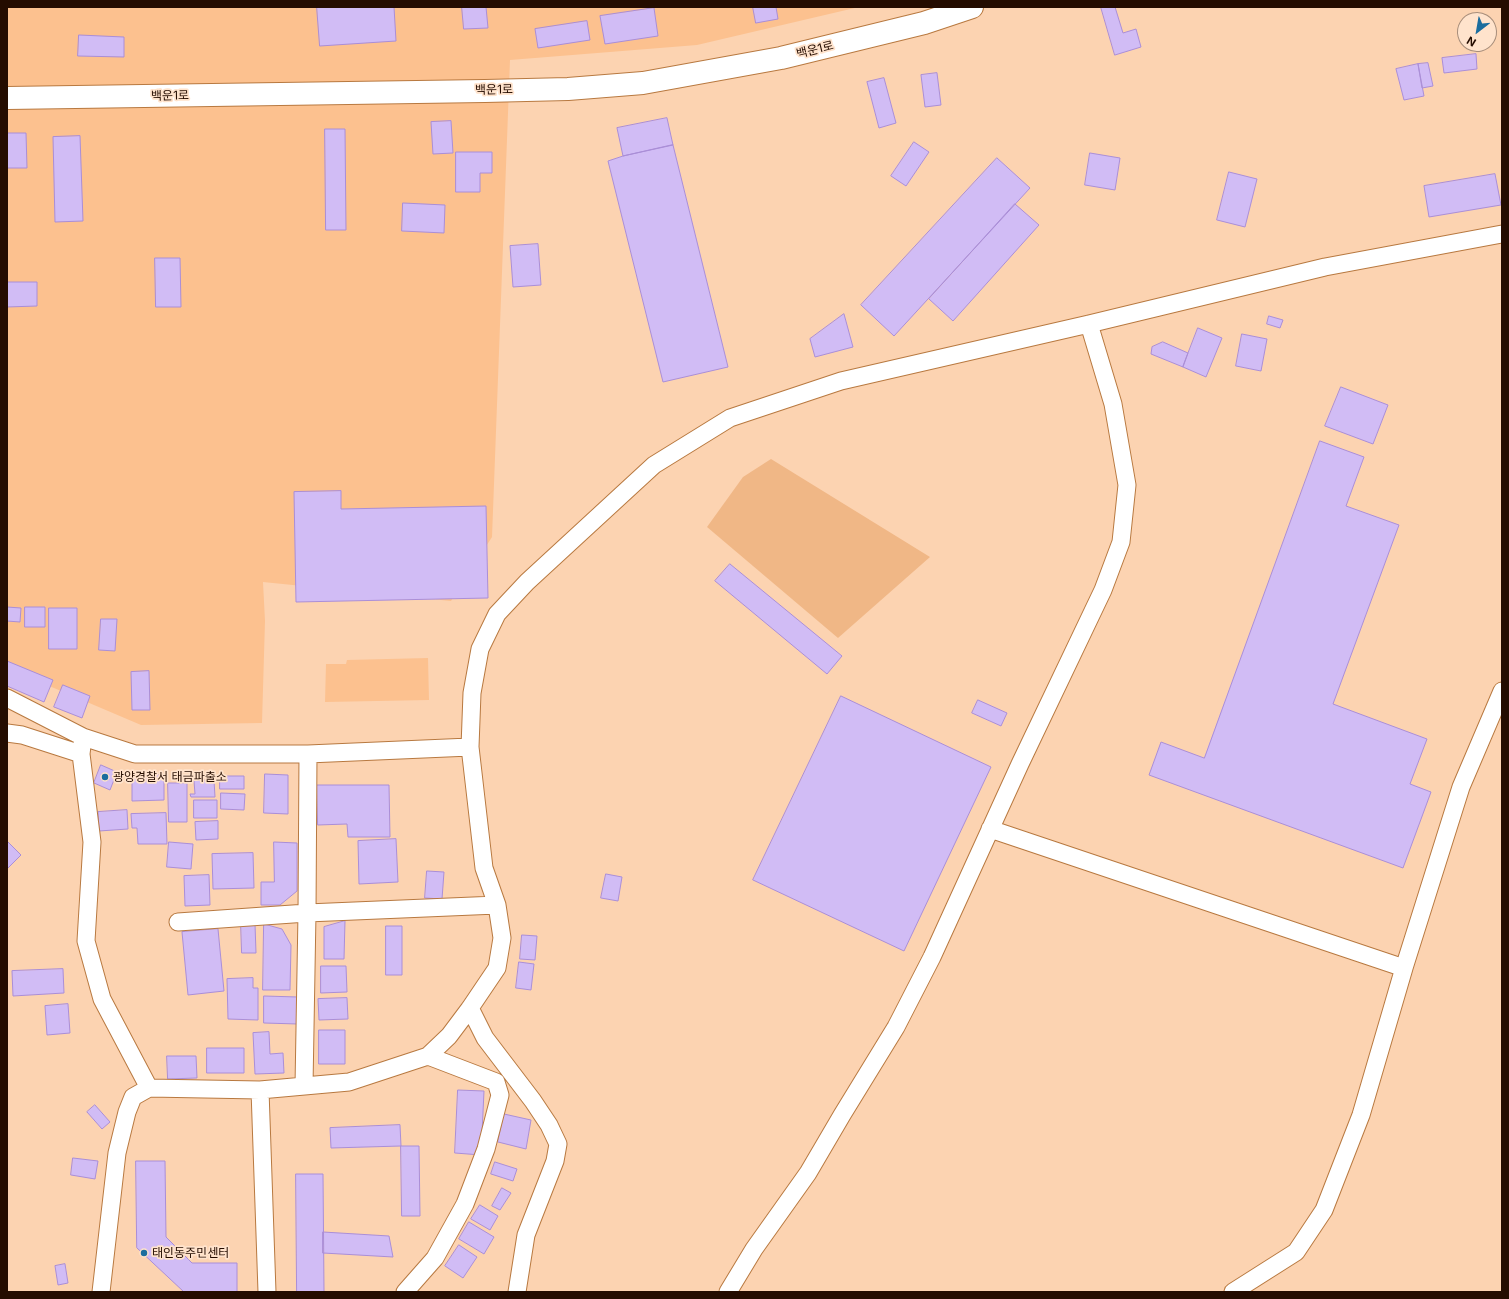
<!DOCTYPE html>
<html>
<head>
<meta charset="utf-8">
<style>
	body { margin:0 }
	#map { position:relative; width:1509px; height:1299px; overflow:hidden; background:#fcd3b1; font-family:Inter,sans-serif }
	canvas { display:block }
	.frame { position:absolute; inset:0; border:8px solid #240c00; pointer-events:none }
	.north { position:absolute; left:1457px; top:12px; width:40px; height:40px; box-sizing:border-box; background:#ffe3cc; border:1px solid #a78d7a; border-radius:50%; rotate:211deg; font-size:11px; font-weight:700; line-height:16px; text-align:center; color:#240c00 }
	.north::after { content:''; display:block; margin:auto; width:14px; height:18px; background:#1b6d9e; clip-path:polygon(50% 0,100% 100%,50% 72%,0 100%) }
</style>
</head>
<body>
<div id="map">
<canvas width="1509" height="1299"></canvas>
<div class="frame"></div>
<div class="north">N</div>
</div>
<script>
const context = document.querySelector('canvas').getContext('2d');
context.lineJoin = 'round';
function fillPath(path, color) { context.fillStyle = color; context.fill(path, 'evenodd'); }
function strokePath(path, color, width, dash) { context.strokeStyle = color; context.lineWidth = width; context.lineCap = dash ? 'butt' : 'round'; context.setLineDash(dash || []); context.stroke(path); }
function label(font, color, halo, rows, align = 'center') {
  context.font = font + ' Inter,"Noto Sans KR",sans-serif'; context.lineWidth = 3.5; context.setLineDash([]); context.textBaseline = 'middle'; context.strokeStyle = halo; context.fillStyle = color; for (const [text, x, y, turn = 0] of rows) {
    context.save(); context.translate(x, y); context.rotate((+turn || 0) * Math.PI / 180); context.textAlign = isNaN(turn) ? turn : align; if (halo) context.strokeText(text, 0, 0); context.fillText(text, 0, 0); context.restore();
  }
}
const built = new Path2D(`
	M7 7H859L697 45 510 60 492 537 451 601 263 582 265 621 262 723 141 725 7 668Z
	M428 658 429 700 325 702 326 664H346L347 660Z`);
const green = new Path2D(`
	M771 459 930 557 838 638 707 527 743 477Z`);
const building = new Path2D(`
	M317 7H394L396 41 320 46Z
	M462 7H486L488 28 464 29Z
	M753 7H776L778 19 756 23Z
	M1101 7H1115L1123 33 1136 29 1141 47 1115 55Z
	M654 8 658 36 605 44 600 16Z
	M587 21 590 40 538 48 535 29Z
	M79 35 124 37V57L78 56Z
	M1476 54 1477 69 1444 73 1442 58Z
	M1428 63 1433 86 1422 88 1418 64Z
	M1418 64 1424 96 1404 100 1396 69Z
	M937 73 941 105 925 107 921 75Z
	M884 78 896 123 879 128 867 82Z
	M667 118 673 145 623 156 617 128Z
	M451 121 453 153 433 154 431 122Z
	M325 129H345L346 230H326Z
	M7 133H26L27 168H7Z
	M80 136 83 221 55 222 53 137Z
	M914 142 929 152 906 186 891 176Z
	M673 145 728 367 663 382 608 161 623 156Z
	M456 152H492V173H480V192H456Z
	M1090 153 1120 158 1115 190 1085 185Z
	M997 158 1030 188 894 336 861 305Z
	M1229 172 1257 179 1245 227 1217 220Z
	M1495 174 1501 205 1429 217 1424 186Z
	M403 203 445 205 444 233 402 231Z
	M1015 204 1039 225 953 321 929 299Z
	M538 244 541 285 513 287 510 246Z
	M155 258H180L181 307H156Z
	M7 282H37V306L7 307Z
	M844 314 853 347 815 357 810 339Z
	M1269 316 1283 320 1280 328 1267 324Z
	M1198 328 1222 338 1206 377 1183 367Z
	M1242 334 1267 339 1261 371 1236 366Z
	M1163 342 1188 353 1183 367 1151 354 1152 347Z
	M1341 387 1388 405 1373 444 1325 426Z
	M1320 441 1364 457 1346 506 1399 525 1333 704 1427 739 1410 784 1431 792 1403 868 1149 775 1161 742 1204 758Z
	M341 491V509L486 506 488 598 296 602 294 492Z
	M730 564 842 656 827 674 715 581Z
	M7 607 21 608 20 622 7 621Z
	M25 607H45V627H25Z
	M49 608H77V649H49Z
	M101 619H117L115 651 99 650Z
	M7 661 53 680 44 702 7 686Z
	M149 671 150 710H132L131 672Z
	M63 685 90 696 82 718 54 707Z
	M841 696 991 767 904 951 753 880Z
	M978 700 1007 713 1001 726 972 713Z
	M101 765 117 772 110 790 94 783Z
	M265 774 288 775V814L264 813Z
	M164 775V800L132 801V776Z
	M220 776H244V789H220Z
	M214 780 215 797H191L190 794H195L194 781Z
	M168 783H187V822H169Z
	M317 785H389L390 837H348L347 824 318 825Z
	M221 793 245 794 244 810 221 809Z
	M194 800H217V818H194Z
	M127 810 128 829 99 831 98 812Z
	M166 813 167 844H138L137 828H132L131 814Z
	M218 821V839L196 840 195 822Z
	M396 839 398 882 359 884 358 841Z
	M7 841 21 855 7 869Z
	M169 842 193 844 191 869 167 867Z
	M274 842 297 843V891L280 905H261V882H274Z
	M253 853 254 888 213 889 212 854Z
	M427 871 444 872 442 899 425 898Z
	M606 874 622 877 618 901 601 898Z
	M209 875 210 905 185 906 184 876Z
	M345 921 344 959H324V927Z
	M241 924H255L256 953H242Z
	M264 924 282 929 291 945 290 990H263Z
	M386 926H402V975H386Z
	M218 929 224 991 188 995 182 932Z
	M522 935 537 936 535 960 520 959Z
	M519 962 534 964 531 990 516 988Z
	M321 966H346L347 992 321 993Z
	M63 969 64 993 13 996 12 971Z
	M253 978V988H258V1020L228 1019 227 979Z
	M264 996 298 997V1024L264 1023Z
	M347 998 348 1019 319 1020 318 999Z
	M68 1004 70 1033 47 1035 45 1006Z
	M319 1030H345V1064H319Z
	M269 1032 270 1054 283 1053 284 1073 255 1074 253 1033Z
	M207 1048H244V1073H207Z
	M167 1056H196L197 1078 168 1079Z
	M458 1090 484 1091 481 1155 455 1153Z
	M95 1105 110 1122 102 1129 87 1112Z
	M504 1114 531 1120 526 1149 498 1142Z
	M400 1125 401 1146 331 1148 330 1128Z
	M401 1146H419L420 1216H402Z
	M73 1158 98 1161 95 1179 71 1175Z
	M136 1161H165L166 1237 192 1263H237V1292H184L137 1248Z
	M495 1162 517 1169 513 1181 491 1174Z
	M296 1174H323L324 1292H297Z
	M502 1188 511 1193 500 1210 492 1206Z
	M480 1205 498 1216 490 1230 471 1219Z
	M469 1222 494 1237 484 1254 459 1239Z
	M323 1232 389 1236 393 1257 323 1253Z
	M459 1245 477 1257 463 1278 445 1266Z
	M65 1264 68 1283 58 1285 55 1266Z`);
const minor = new Path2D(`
	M7 698 83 737 135 754H308L470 747 472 693 480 649 497 614 527 582 654 465 730 418 841 381 1089 324 1325 267 1502 234
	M7 733 22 735 81 754
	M83 737 81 754 92 842 86 941 102 999 149 1088 260 1090 349 1082 428 1056 449 1036 470 1008 497 968 502 938 497 905 484 868 470 747
	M990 829 1404 968 1461 787 1502 691
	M178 922 307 913 497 905
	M470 1008 485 1038 533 1101 549 1125 558 1144 555 1161 526 1235 517 1292
	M304 1086 307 913 308 754
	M260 1090 267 1292
	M101 1292 117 1153 127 1112 133 1097 149 1088
	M405 1292 435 1258 465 1204 486 1149 500 1095 496 1082 428 1056
	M728 1292 754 1249 808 1173 842 1115 896 1027 932 957 1020 764 1103 590 1121 542 1127 485 1113 404 1089 324
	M1233 1292 1296 1252 1324 1210 1361 1115 1404 968`);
const major = new Path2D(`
	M7 98 485 91 568 89 643 83 781 58 924 23 972 7`);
const markers = [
	[105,777,4,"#1b6d9e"],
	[144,1253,4,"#1b6d9e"]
];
const streetNames = [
	["백운1로",815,50,-14],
	["백운1로",494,90,-1],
	["백운1로",170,96,-1]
];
const poiNames = [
	["광양경찰서 태금파출소",113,777],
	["태인동주민센터",152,1253]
];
fillPath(built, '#fcc18f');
fillPath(green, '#f0b786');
fillPath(building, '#d1bcf5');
strokePath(building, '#aa8ed7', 1);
strokePath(minor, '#b87940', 19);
strokePath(major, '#b87940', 24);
strokePath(minor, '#fff', 17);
strokePath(major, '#fff', 22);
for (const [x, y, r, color] of markers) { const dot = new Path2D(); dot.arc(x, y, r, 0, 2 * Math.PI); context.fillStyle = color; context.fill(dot); strokePath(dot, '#ffe3cc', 1.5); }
label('12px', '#240c00', '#ffe3cc', streetNames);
label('12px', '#240c00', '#ffe3cc', poiNames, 'left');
</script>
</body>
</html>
